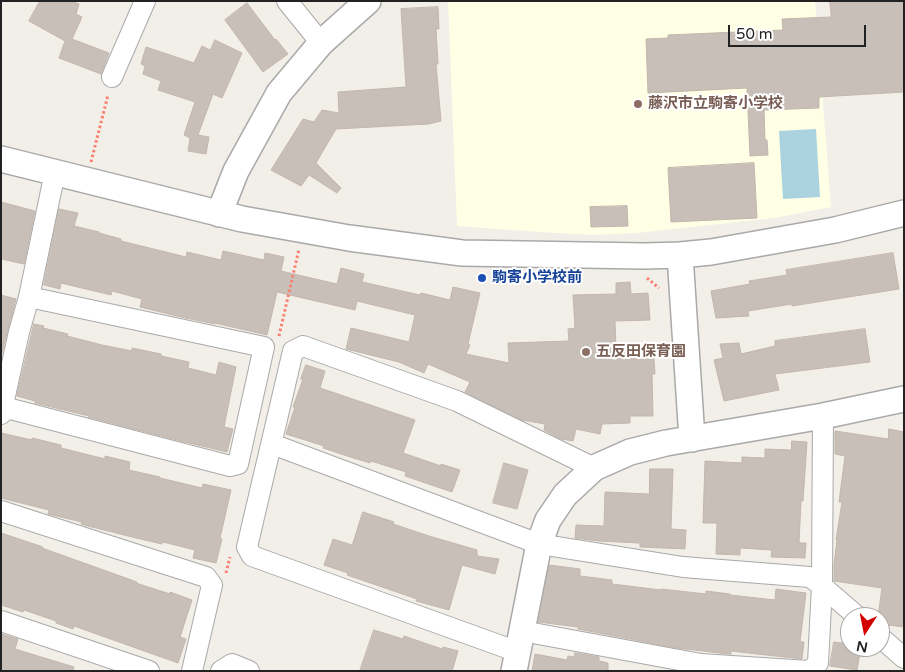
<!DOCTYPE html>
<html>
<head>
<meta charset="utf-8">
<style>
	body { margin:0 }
	#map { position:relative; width:905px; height:672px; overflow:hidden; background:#f2efe9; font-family:"Varela Round",sans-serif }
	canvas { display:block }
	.frame { position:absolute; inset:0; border:2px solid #222; pointer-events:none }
	.north { position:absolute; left:840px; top:607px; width:50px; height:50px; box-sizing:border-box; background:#fff; border:1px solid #a7a7a7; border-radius:50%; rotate:191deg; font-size:14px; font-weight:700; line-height:20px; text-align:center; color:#222 }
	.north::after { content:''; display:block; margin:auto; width:18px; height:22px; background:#d40000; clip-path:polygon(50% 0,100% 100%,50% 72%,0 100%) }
	.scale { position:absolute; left:728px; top:25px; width:138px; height:22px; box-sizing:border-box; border:2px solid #222; border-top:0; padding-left:6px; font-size:15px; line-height:18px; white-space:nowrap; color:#222; -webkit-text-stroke:4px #fff; paint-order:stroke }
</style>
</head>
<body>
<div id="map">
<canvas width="905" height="672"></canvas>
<div class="frame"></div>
<div class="north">N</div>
<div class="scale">50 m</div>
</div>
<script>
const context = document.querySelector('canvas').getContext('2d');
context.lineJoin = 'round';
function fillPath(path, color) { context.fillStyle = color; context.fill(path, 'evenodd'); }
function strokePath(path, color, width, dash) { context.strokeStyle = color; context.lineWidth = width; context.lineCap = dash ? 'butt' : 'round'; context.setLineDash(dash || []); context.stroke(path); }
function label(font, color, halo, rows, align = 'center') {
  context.font = font + ' "Varela Round","Noto Sans JP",sans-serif'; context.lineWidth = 4; context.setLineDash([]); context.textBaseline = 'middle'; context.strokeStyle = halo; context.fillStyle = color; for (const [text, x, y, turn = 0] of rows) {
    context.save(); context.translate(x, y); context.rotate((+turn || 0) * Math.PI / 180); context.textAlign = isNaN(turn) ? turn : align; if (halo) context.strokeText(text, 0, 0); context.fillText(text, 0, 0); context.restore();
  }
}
const education = new Path2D(`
	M448 1H815L831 207 774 218 637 233 592 235 539 232 457 226Z`);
const water = new Path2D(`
	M816 129 820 197 783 199 779 131Z`);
const building = new Path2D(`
	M40 1H70L79 4 76 14 82 17 72 39 109 53 101 74 59 58 65 41 29 21Z
	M830 1H904V92L819 97V108L764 110 765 140H767L768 155 750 156 747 88 648 93 646 39 668 38V35L783 30 782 19 831 17Z
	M247 3 275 40 276 39 288 54 263 72 225 20Z
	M438 7 439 29H436L438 64H436L441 121 429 124 336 129 316 163 341 188 337 193 309 175 301 186 271 170 303 119 314 122 322 110 339 113 338 92 406 87 401 9Z
	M215 40 242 53 222 98 213 94 198 135 209 137 206 154 188 151 190 138 184 135 195 102 158 90 161 81 143 74 145 66 141 64 146 47 194 63 202 46 210 50Z
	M754 163 757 218 671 222 668 168Z
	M1 202 35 211 24 264 1 259Z
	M627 206 628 226 591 227 590 207Z
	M59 209 78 213 74 226 99 232V233L121 239V241L186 257 187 252 221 260 223 251 264 260 265 253 284 257 281 271 337 284 341 268 364 274 362 282 420 295 421 293 450 300 453 287 480 293 468 344 470 345 466 354 509 363 508 343 569 341 568 329 575 328 573 295 616 294V283L630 282 631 294 648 293 650 320 615 321 616 349 653 347 655 374H652L653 416H630V423L602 424 600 434 576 429 573 441 561 439 544 430 545 424 522 420 465 392 470 382 428 364 424 373 399 362 346 349 351 328 409 342 415 315 357 301 355 310 277 292 267 335 232 327 215 323V324L181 317 140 307 142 299 112 291 111 295 61 283 60 289 44 285Z
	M893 253 899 289 792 306V304L748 311 749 316 716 318 711 291 750 284 749 281 787 275 786 270Z
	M1 295 16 299 8 329 1 357Z
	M34 324 44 326 43 328 68 334 67 336 102 345 132 351V348L161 354V356L189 362 188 368 216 375 219 362 236 367 224 427 233 429 227 452 177 440 88 417 89 416 35 403V401L17 396Z
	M865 329 870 362 775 374 779 390 724 401 714 360 723 358 720 344 739 343 741 354 775 346V341Z
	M306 365 325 371 320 388 415 420 403 453 441 466V464L460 470 452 492 405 476 406 472 371 461 370 463 347 456 323 448 324 446 286 434 295 407H293L303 379H301Z
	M889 429 904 432V627L880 624V617H878L882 588 834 581V565L837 540H836L842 502H839L845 456 835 454V431L888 439Z
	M1 433 32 440V438L61 445V448L105 459V456L130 462 129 470 160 477V478L202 488 203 484 231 490 220 538 222 539 216 563 193 558 195 550 163 542 162 544 136 538 84 525 81 524 82 522 48 514 49 510 1 498Z
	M792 441 807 442 803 501H801L799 543H806L805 558 771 557 772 550 740 548V555L716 554 717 523H703L705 461 742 463V457L765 458V449L791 450Z
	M504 463 528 470 517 509 493 503Z
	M650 469H673L671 529 686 530 685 549 640 547V543L598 541 575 538 576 525 604 526 605 492 649 494Z
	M363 512 394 522 393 524 429 536 477 550V556L499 559 495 574 462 565 449 610 416 601 417 599 347 575 348 573 324 565 333 539 352 545Z
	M1 533 43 547 42 548 137 582 136 583 170 594V592L192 600 180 637 186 639 178 663 74 626 73 629 56 623V621L24 610 23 612 1 605Z
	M549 565 580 569V576L612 580V584L661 590V589L706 594V591L730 594V595L775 600 776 589 806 593 800 642H804L802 659 731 651V654H728L677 648 578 629V627L538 622Z
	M374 630 403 639 404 636 442 649 443 647 458 651 452 671H360Z
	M1 634 18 639 15 649 74 667 73 671H1Z
	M834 642 850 644V647H861L857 670 830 666Z
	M575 653 599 657V661L608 663V671H532L535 654 567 660 568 656 574 657Z`);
const path = new Path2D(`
	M91 162 108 95
	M647 278 659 288
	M279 336 299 249
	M226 573 230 557`);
const minor = new Path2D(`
	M287 1 321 43
	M112 77 145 1
	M3 407 230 466 238 464 264 347 29 297
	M1 414 19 332 29 297 55 172
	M272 444 539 544 683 567 810 577 822 586 858 617
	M1 511 206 577 212 585 192 671
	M1 621 149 671
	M522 631 701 664 808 671
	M880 637 904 658
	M518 652 252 556 247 547 293 351 303 346 457 401 594 468
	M221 671 232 664 249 671
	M810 671 818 663 822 586 823 416`);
const tertiary = new Path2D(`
	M1 159 242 219 349 238 462 253 645 256 680 255 711 252 835 230 904 213
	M219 214 236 171 279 93 321 43 368 1
	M680 255 692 439
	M514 671 539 544 548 520 565 495 594 468 630 452 666 443 823 416 904 399`);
const markers = [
	[638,104,5,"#8d6e63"],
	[482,278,5,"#1a4fb4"],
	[586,352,5,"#8d6e63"]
];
const educationNames = [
	["藤沢市立駒寄小学校",648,104],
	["五反田保育園",596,352]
];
const transitNames = [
	["駒寄小学校前",492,278]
];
fillPath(education, '#ffffe5');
fillPath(water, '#aad3df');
fillPath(building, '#c7bfb8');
strokePath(building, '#c4b6ab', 1);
strokePath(minor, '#a9a9a9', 22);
strokePath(tertiary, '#a9a9a9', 28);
strokePath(path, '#fa8072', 3, [2.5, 2.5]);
strokePath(minor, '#fff', 20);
strokePath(tertiary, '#fff', 25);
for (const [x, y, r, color] of markers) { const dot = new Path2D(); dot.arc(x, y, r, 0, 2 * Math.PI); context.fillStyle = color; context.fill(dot); strokePath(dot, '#fff', 2); }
label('bold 15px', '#785e54', '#fff', educationNames, 'left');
label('bold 15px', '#164399', '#fff', transitNames, 'left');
</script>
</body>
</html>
